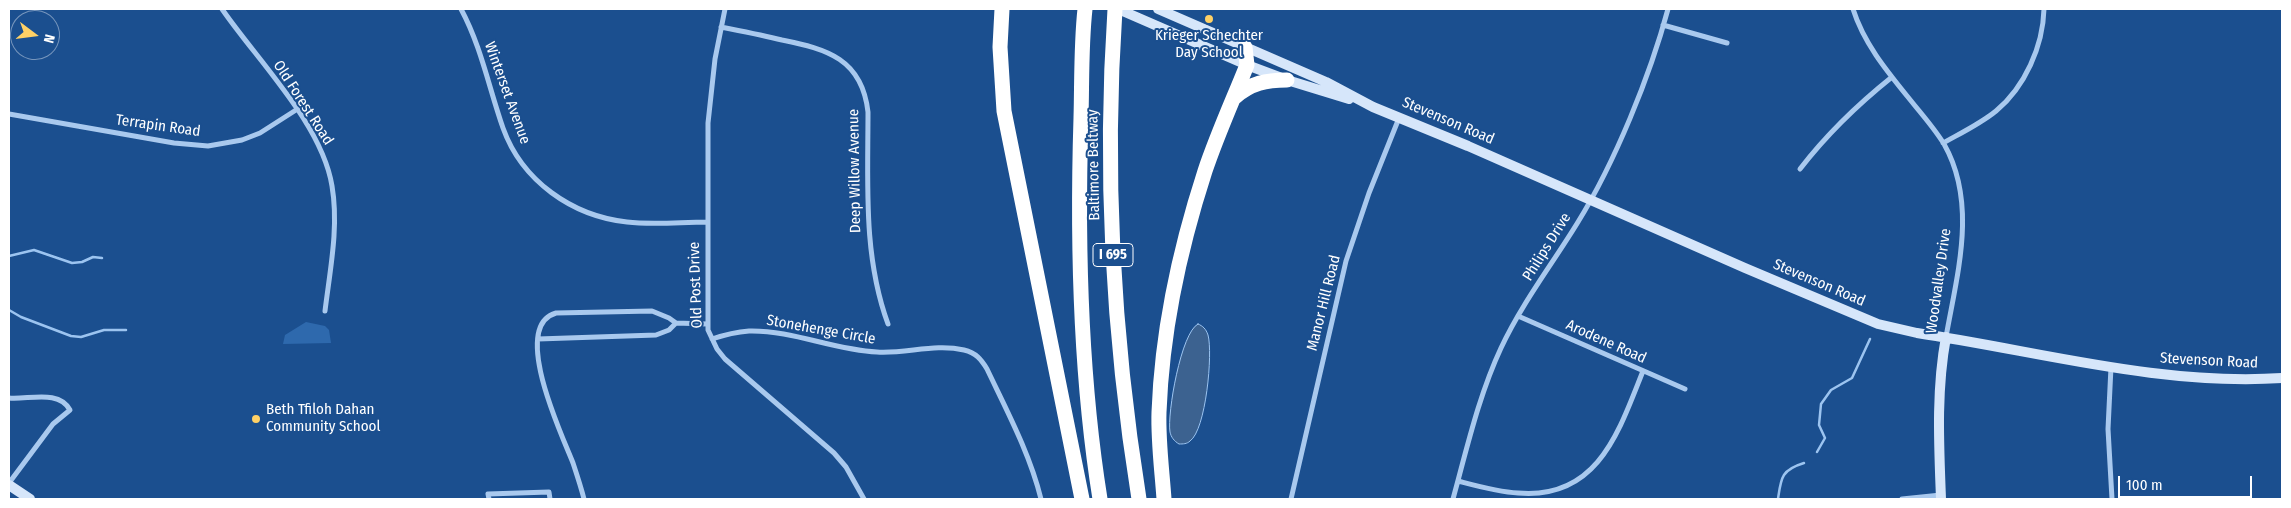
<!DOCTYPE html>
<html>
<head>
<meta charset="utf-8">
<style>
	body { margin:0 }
	#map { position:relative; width:2291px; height:508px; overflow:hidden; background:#1b4f8f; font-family:"Fira Sans Condensed",sans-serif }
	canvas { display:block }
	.frame { position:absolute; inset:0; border:10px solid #fff; pointer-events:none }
	.north { position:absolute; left:10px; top:10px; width:50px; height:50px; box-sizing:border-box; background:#1b4f8f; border:1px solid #7695bc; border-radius:50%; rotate:105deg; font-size:14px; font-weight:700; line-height:20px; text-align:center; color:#fff }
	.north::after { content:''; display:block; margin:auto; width:18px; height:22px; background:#ffd166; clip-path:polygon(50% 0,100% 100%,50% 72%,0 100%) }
	.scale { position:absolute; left:2118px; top:476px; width:134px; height:22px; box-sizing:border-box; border:2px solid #fff; border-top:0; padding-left:6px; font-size:15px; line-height:18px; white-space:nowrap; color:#fff; -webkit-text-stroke:4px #1b4f8f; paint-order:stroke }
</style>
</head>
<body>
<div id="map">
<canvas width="2291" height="508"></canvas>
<div class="frame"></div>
<div class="north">N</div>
<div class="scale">100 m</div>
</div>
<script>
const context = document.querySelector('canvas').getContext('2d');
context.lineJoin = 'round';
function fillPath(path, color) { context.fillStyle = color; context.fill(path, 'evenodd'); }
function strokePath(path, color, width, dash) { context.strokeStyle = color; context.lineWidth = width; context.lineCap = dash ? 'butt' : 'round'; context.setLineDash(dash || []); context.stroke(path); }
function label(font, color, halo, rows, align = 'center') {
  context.font = font + ' "Fira Sans Condensed",sans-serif'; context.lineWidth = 4; context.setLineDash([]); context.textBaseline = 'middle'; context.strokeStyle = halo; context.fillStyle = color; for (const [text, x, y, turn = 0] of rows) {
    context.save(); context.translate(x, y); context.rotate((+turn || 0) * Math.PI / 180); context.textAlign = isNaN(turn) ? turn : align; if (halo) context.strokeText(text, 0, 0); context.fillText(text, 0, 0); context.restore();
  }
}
const green = new Path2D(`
	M306 322 325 326 329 330 331 343 283 344 285 335Z`);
const water = new Path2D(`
	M1198 324C1203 326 1206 329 1208 335 1213 353 1206 430 1190 441 1187 444 1183 444 1179 444 1174 441 1171 437 1170 432 1167 414 1181 332 1198 324Z`);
const stream = new Path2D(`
	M9 256 34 250 72 263 82 262 93 257 102 258
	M9 310 21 317 71 336 81 337 104 330H126
	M1817 452 1825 438 1819 425 1821 404 1831 390 1852 378 1870 339
	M1778 499C1781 478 1781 470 1804 463`);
const street = new Path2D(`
	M222 9C257 60 322 124 332 186 339 227 330 270 325 311
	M461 9C481 46 489 88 503 128 522 181 572 216 627 222 653 225 681 222 707 222
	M725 9 715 59 708 123V330L717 349 725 359 834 453 846 467 864 499
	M1853 9C1865 47 1892 77 1916 107 1926 119 1936 131 1944 144 1978 204 1957 274 1946 337
	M1663 25 1727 43
	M721 27C741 31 762 35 782 40 827 49 862 59 868 112 868 184 863 256 888 324
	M9 114 174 143 208 146 242 140 260 133 296 110
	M1943 143C1961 133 1980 124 1996 111 2025 87 2043 46 2044 9
	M1800 169C1827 134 1857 105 1892 77
	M1518 316 1685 389
	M538 339 656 335 669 330 676 323
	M712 339C724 335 736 332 749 331 793 330 833 350 877 352 906 354 935 343 964 350 976 353 981 359 987 369 1007 411 1030 454 1041 499
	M2111 367 2108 429 2112 499
	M9 398C28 400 59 389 70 410L53 424 9 483
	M1458 481C1477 486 1498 492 1518 493 1598 500 1619 431 1643 371
	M489 499 488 494 549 492 550 499
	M584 499C581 487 577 475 573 463 562 435 510 326 556 313L652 311 669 318 676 323 707 324
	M1291 499 1346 261 1369 193 1399 118
	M1453 499C1467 448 1479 395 1501 348 1522 303 1553 263 1578 222 1615 162 1650 76 1668 9
	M1902 499 1941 495`);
const secondary = new Path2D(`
	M1118 9 1247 65 1287 80 1349 99
	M1158 9 1326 82 1373 107 1468 146 1745 268 1878 324 1917 333C2038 351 2159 386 2282 378
	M9 485 30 499
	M1941 499C1939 445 1936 391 1946 337`);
const highway = new Path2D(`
	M1002 9 1000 47 1004 111 1082 499
	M1085 9C1081 45 1082 82 1081 118 1077 245 1080 374 1100 499
	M1115 9C1104 172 1113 337 1139 499
	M1235 97C1251 83 1266 80 1287 80
	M1164 499C1162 470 1158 441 1159 412 1162 331 1180 248 1205 171 1217 135 1233 100 1247 65L1245 47`);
const markers = [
	[1209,19,5,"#ffd166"],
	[256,419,5,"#ffd166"]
];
const shields = [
	[1113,255,40]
];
const shieldNames = [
	["I 695",1113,255]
];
const poiNames = [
	["Krieger Schechter",1209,36],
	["Day School",1209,53],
	["Beth Tfiloh Dahan",266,410,"left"],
	["Community School",266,427,"left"]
];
const streetNames = [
	["Winterset Avenue",507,93,70],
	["Old Forest Road",303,103,57],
	["Stevenson Road",1448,121,23],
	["Terrapin Road",158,126,8],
	["Baltimore Beltway",1094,165,-91],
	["Deep Willow Avenue",855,171,-91],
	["Philips Drive",1547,247,-58],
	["Woodvalley Drive",1939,281,-82],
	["Stevenson Road",1819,283,23],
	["Old Post Drive",696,285,-92],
	["Manor Hill Road",1324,303,-76],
	["Stonehenge Circle",821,330,10],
	["Arodene Road",1606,342,24],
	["Stevenson Road",2209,361,3]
];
fillPath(green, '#2e69ad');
fillPath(water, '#3c6290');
strokePath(water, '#9cc4f0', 1);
strokePath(stream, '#9cc4f0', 2.5);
strokePath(street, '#a9c9ee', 5);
strokePath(secondary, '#d6e6fa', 10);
strokePath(highway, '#fff', 15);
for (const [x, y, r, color] of markers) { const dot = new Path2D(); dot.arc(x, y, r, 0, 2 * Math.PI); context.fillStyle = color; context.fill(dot); strokePath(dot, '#1b4f8f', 2); }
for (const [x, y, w] of shields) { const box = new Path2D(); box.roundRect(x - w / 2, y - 11.5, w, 23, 4); context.fillStyle = '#1b4f8f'; context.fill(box); strokePath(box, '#fff', 1); }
label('bold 14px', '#fff', null, shieldNames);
label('15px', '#fff', '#1b4f8f', poiNames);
label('15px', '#fff', '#1b4f8f', streetNames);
</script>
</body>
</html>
